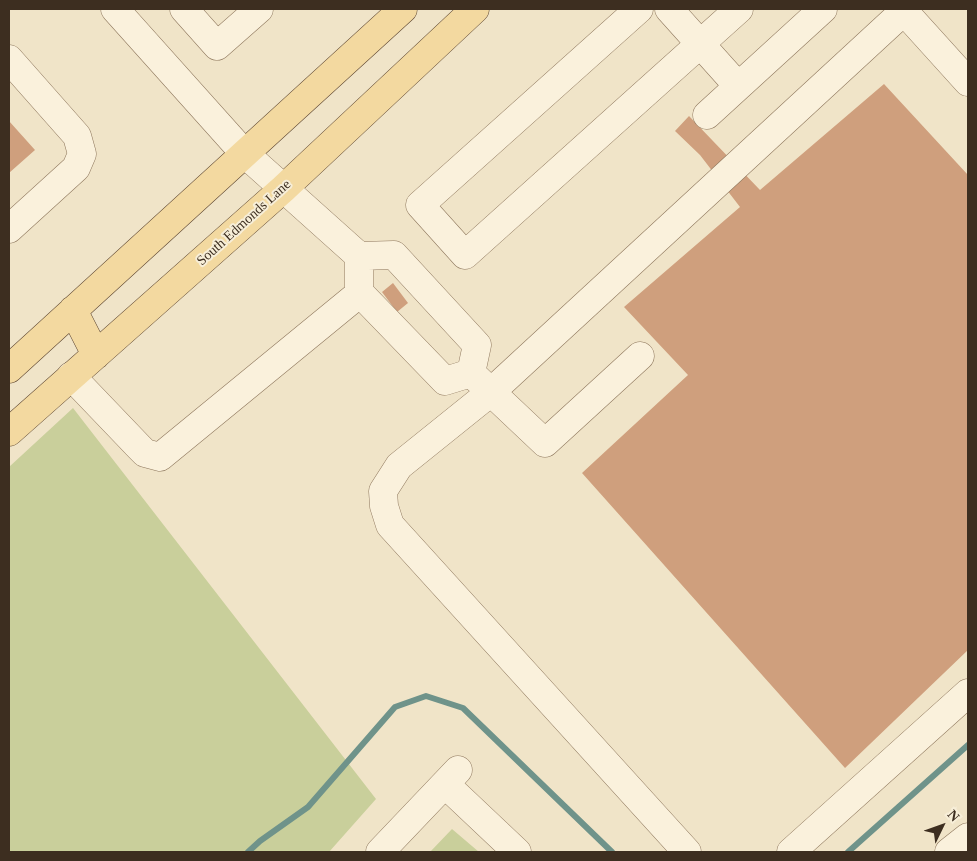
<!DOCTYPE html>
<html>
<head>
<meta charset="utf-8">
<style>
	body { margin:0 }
	#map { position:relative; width:977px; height:861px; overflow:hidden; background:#f0e4c8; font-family:"Times New Roman",serif }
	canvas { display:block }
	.frame { position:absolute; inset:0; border:10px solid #3d2e20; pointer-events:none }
	.north { position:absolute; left:917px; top:801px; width:50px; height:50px; -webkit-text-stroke:4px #f7eed8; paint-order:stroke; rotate:48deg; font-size:14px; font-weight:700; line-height:20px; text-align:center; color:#3d2e20 }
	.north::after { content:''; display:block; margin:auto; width:18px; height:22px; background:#3d2e20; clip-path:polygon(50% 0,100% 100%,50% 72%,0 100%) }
</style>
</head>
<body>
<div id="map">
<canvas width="977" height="861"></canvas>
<div class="frame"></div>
<div class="north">N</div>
</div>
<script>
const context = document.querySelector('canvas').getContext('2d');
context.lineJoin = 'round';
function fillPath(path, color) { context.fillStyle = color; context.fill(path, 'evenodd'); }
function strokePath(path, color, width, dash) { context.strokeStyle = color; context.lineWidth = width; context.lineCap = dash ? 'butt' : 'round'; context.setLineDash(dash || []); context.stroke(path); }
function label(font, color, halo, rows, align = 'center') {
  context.font = font + ' "Times New Roman",serif'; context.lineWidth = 4; context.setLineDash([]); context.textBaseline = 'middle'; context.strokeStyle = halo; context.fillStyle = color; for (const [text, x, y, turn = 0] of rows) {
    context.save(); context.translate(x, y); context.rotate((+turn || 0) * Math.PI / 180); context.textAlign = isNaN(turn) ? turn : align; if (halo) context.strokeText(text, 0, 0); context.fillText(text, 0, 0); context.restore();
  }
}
const green = new Path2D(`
	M73 408 376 799 329 852H9V467Z
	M452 829 479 852H430Z`);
const stream = new Path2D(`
	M248 852 260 841 308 807 395 707 426 696 463 708 612 852
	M848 852 968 745`);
const building = new Path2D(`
	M884 84 968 175V650L845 768 582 473 688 375 624 307 740 207 700 155 675 131 689 116 760 190Z
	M9 121 35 150 9 173Z
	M393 283 408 303 397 312 382 292Z`);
const minor = new Path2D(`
	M115 9 244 153 359 256
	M184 9 217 46 259 9
	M639 9 420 205 465 255 739 9
	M669 9 738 86
	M902 9 968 82
	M9 59 77 136 82 154 76 168 9 229
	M707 115 823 9
	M394 255 477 345 471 373 445 381 359 292V256Z
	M640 356 545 443 491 392 904 11
	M471 373 491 392 399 466 383 491 384 506 390 525 687 852
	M71 376 139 447 145 453 160 457 360 293
	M445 784 517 852
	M380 852 458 770
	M791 852 968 693
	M949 852 968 837`);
const major = new Path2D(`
	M73 310 96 355
	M9 369 403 9
	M9 432 283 189 475 9`);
const streetNames = [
	["South Edmonds Lane",244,223,-42]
];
fillPath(green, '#c9cf9b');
strokePath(stream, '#6f938a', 6);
fillPath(building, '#cf9f7d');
strokePath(minor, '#8d765c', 29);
strokePath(major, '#5b4430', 29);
strokePath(minor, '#faf1dc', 28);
strokePath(major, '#f3d9a0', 28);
label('14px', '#3d2e20', '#f7eed8', streetNames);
</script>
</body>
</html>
